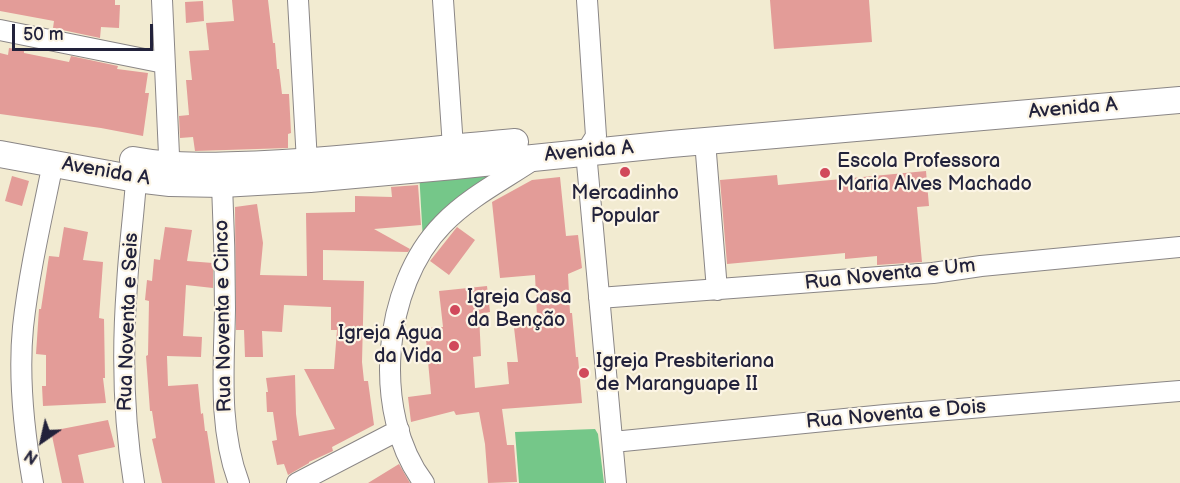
<!DOCTYPE html>
<html>
<head>
<meta charset="utf-8">
<style>
	body { margin:0 }
	#map { position:relative; width:1180px; height:483px; overflow:hidden; background:#f2ebd1; font-family:"Balsamiq Sans",sans-serif }
	canvas { display:block }
	.north { position:absolute; left:12px; top:411px; width:60px; height:60px; -webkit-text-stroke:4px #fcf5e5; paint-order:stroke; rotate:214deg; font-size:16px; font-weight:700; line-height:24px; text-align:center; color:#22223b }
	.north::after { content:''; display:block; margin:auto; width:21px; height:27px; background:#22223b; clip-path:polygon(50% 0,100% 100%,50% 72%,0 100%) }
	.scale { position:absolute; left:12px; top:24px; width:141px; height:27px; box-sizing:border-box; border:3px solid #22223b; border-top:0; padding-left:8px; font-size:18px; line-height:21px; white-space:nowrap; color:#22223b; -webkit-text-stroke:4px #fcf5e5; paint-order:stroke }
</style>
</head>
<body>
<div id="map">
<canvas width="1180" height="483"></canvas>
<div class="north">N</div>
<div class="scale">50 m</div>
</div>
<script>
const context = document.querySelector('canvas').getContext('2d');
context.lineJoin = 'round';
function fillPath(path, color) { context.fillStyle = color; context.fill(path, 'evenodd'); }
function strokePath(path, color, width, dash) { context.strokeStyle = color; context.lineWidth = width; context.lineCap = dash ? 'butt' : 'round'; context.setLineDash(dash || []); context.stroke(path); }
function label(font, color, halo, rows, align = 'center') {
  context.font = font + ' "Balsamiq Sans",sans-serif'; context.lineWidth = 4.5; context.setLineDash([]); context.textBaseline = 'middle'; context.strokeStyle = halo; context.fillStyle = color; for (const [text, x, y, turn = 0] of rows) {
    context.save(); context.translate(x, y); context.rotate((+turn || 0) * Math.PI / 180); context.textAlign = isNaN(turn) ? turn : align; if (halo) context.strokeText(text, 0, 0); context.fillText(text, 0, 0); context.restore();
  }
}
const green = new Path2D(`
	M534 158 423 241 419 171Z
	M595 429 598 434 604 483H519L515 432Z`);
const building = new Path2D(`
	M0 0H115V5H120L119 28 101 27 100 38 53 28 54 21 0 11Z
	M232 0H268L273 43H275L277 69H279L282 94H289L291 133 288 134V148L195 151 193 137 180 138 179 116 189 115 186 80H192L189 51 209 50 206 23 234 21Z
	M770 0H869L872 42 774 49Z
	M203 1 204 21 186 23 185 2Z
	M9 48 24 50V53L69 62 71 56 118 66 117 69 148 73 145 93H149L143 136 101 128 0 114V53L8 55Z
	M926 171 929 206 917 207 922 262 877 265V256L845 259V253L727 264 720 180 777 175 778 185Z
	M12 176 29 181 22 206 5 201Z
	M560 177 566 236 578 235 582 268 568 274 570 313H572L576 357H578L582 403 502 409 507 445H514L517 482 488 483 485 444 479 412 456 415 454 411 411 422 408 397 431 394 425 328 443 327 439 291 487 286 490 312 479 314 481 356 473 357 475 388 509 384 507 362H518L513 319 537 316 535 275 500 278 492 202 532 180Z
	M418 185 421 225 374 229 410 249 408 252 323 250V280L364 281 362 362 364 381H368L374 425 332 447 333 451 309 462V463L288 475 284 464 277 465 272 441 277 440 273 412H267L266 392H268L266 378 295 375 296 414 299 436 335 429 304 369H334L337 330H331V307L284 305 282 332 262 331 263 357H245L244 330H236L235 207 257 204 263 243 260 275 307 276 306 213 355 212V196L392 197 391 187Z
	M64 227 88 232 83 260 103 262 99 318 104 319 105 378H103L106 403 43 406 42 386H46V355L36 354 39 309H41L49 256 59 257Z
	M165 227 192 230 187 261 213 263V288L186 285 183 336 202 337 201 357 167 356 168 386 198 384 201 414 203 413 205 431H207L215 483H162L152 439 156 438 152 411H150L146 356 148 355 149 301 145 300 147 280 152 281 154 259 160 260Z
	M457 227 475 240 449 275 430 261Z
	M108 420 115 447 78 455 84 483H62L51 431Z
	M399 464 410 483H368Z`);
const minor = new Path2D(`
	M162 0 170 177
	M298 0 307 162
	M443 0 454 162
	M587 0 596 136 586 152 616 483
	M0 30 164 63
	M705 141 717 290
	M222 184C224 226 225 267 225 309 224 367 218 428 239 483
	M599 298 933 273 981 266 1180 247
	M613 442 885 415 1180 391
	M33 483C24 432 18 379 23 327 29 272 42 217 53 163
	M134 483C123 417 122 352 127 285 129 246 135 206 137 166
	M297 483 399 430
	M424 483C371 413 382 286 443 224 469 197 505 179 536 158`);
const major = new Path2D(`
	M0 154 136 179 170 183 222 184 310 179 454 166 671 144 1180 100
	M133 160C176 168 221 166 265 164 349 160 432 149 515 142`);
const markers = [
	[625,172,6,"#d1495b"],
	[825,173,6,"#d1495b"],
	[455,310,6,"#d1495b"],
	[454,346,6,"#d1495b"],
	[584,373,6,"#d1495b"]
];
const streetNames = [
	["Avenida A",1073,109,-5],
	["Avenida A",589,152,-5],
	["Avenida A",106,172,10],
	["Rua Noventa e Um",890,275,-6],
	["Rua Noventa e Cinco",224,316,-91],
	["Rua Noventa e Seis",129,322,-88],
	["Rua Noventa e Dois",896,415,-5]
];
const poiNames = [
	["Escola Professora",837,162],
	["Maria Alves Machado",837,185],
	["Mercadinho",625,194,"center"],
	["Popular",625,217,"center"],
	["Igreja Casa",467,298],
	["da Benção",467,321],
	["Igreja Água",442,334,"right"],
	["da Vida",442,357,"right"],
	["Igreja Presbiteriana",596,362],
	["de Maranguape II",596,385]
];
fillPath(green, '#75c789');
fillPath(building, '#e39c98');
strokePath(minor, '#8a8686', 22);
strokePath(major, '#8a8686', 28);
strokePath(minor, '#fff', 20);
strokePath(major, '#fff', 26);
for (const [x, y, r, color] of markers) { const dot = new Path2D(); dot.arc(x, y, r, 0, 2 * Math.PI); context.fillStyle = color; context.fill(dot); strokePath(dot, '#fcf5e5', 2); }
label('20px', '#22223b', '#fcf5e5', streetNames);
label('20px', '#22223b', '#fcf5e5', poiNames, 'left');
</script>
</body>
</html>
